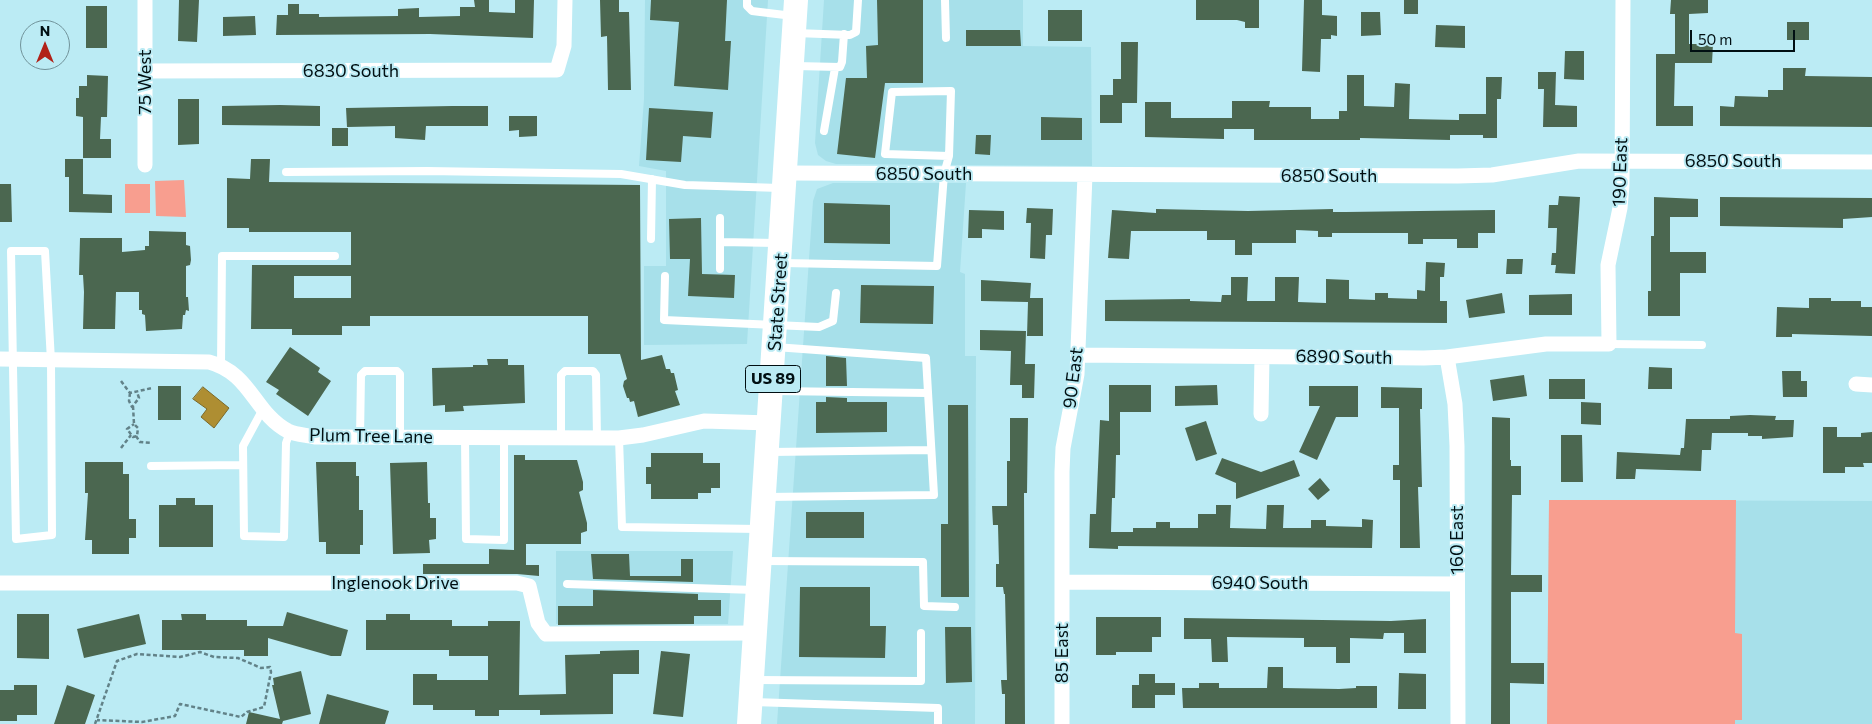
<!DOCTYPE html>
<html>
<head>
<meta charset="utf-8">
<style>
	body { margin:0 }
	#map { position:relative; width:1872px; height:724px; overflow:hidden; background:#bbebf4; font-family:Commissioner,sans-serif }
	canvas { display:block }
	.north { position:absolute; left:20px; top:20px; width:50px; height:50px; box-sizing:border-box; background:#bbebf4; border:1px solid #71939a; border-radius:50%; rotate:0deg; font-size:14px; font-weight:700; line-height:20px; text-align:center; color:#010f12 }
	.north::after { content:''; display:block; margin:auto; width:18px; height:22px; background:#b12218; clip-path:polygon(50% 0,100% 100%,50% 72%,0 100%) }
	.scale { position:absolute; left:1690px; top:30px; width:105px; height:22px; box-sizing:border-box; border:2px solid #010f12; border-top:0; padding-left:6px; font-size:15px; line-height:18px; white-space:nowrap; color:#010f12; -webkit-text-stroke:4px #bbebf4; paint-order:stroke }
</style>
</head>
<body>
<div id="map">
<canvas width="1872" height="724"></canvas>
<div class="north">N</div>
<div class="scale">50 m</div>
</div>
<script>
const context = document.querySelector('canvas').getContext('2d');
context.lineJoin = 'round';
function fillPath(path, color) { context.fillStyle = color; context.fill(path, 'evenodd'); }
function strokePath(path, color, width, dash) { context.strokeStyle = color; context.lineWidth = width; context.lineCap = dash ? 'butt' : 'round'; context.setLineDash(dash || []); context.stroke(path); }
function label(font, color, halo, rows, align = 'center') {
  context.font = font + ' Commissioner,sans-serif'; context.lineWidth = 4; context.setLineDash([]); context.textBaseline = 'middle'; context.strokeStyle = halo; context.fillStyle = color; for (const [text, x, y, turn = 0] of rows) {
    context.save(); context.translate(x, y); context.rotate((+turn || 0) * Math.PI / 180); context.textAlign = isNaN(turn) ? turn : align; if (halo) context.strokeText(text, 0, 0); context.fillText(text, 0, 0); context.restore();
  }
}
const built = new Path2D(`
	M645 0H768L747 344 644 345V266H666V171L639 166 644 99Z
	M824 0H1023V46L1091 47 1092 166 836 164 826 161 818 155 815 143Z
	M833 183H966L960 272 965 274V356H976L975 724H777L813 201 817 189Z
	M1549 500 1872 501V724H1547Z
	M556 551H733L728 624H556Z`);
const green = new Path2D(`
	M184 180 186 217 156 216 155 181Z
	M125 184H150V213H125Z
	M1549 500H1736L1735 633 1742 634V720H1735V724H1547Z`);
const water = new Path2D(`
	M203 387 229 408 214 428 201 417 207 409 193 399Z`);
const building = new Path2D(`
	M179 0H199L197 42 178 41Z
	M474 0H489V12L515 13V0H534L533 38 430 34 276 35 277 15H288V4H299V14H319V17L398 16V9L419 8V17L460 16V7H475Z
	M600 0H619V12H629L631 90H608L607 36 601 37Z
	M651 0H727L725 41H731L728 90 674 86 679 22 650 20Z
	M877 0H923V83H885L875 158 837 154 846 78H867L866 46 878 45Z
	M1196 0H1259V28H1245V22L1237 20H1196Z
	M1304 0H1322V15L1337 16V36L1331 35V39H1321L1320 72 1302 71Z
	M1404 0H1418V14H1404Z
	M1671 0H1708V13L1689 14V44H1713L1712 63H1675L1674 106H1693V126H1656V54H1675V14H1670Z
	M86 6H107V48H86Z
	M1048 10H1082V41H1048Z
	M1361 12H1380L1381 35 1361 36Z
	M255 16 256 35 223 36V17Z
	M1787 22H1809V40H1787Z
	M1436 25 1465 26V48L1435 47Z
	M966 30H1020L1021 46H966Z
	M1121 42H1138L1137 103H1122V123H1100V95H1113V79H1121Z
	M1565 51H1584V80L1564 79Z
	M1783 68H1806L1805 76 1872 77V127L1720 126V106L1734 107 1735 96 1768 97V90H1783Z
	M1538 72H1556L1555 105 1577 106V127H1543L1544 89H1538Z
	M87 75 108 76 107 117H101L100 139H111V158H83V117L76 116V98H79V86H87Z
	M1347 75H1364V106L1394 107 1395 83 1410 84 1409 119 1459 120V114H1486V77H1502L1501 99H1497V138H1483V135H1450V140L1360 138V140H1254V129H1224V139L1145 137V102H1171V118H1232V101H1270L1269 107H1311V119H1339V111H1347Z
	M178 99H199V144L178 145Z
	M280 105 320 106V126L222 125V106Z
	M452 106H488V126H426L425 140 395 138V126L347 127 346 108Z
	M649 108 713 112 711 138 683 136 681 162 646 160Z
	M509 116H537V136L519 137V130L509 131Z
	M1041 117 1082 118V140H1041Z
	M332 128H348V146H332Z
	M976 135H991L990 155 975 154Z
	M65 159H83V194L112 195V213L69 212V177H65Z
	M251 159H270L269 182 640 185 641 360 662 355 666 369H670L671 373H674L678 390 675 391 680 405 638 417 634 401 630 402 629 398H627L623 386 624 381 627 379 620 354H588V316H370V326H342V335H292V329H251L252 265H351V232H249V228H227V178L250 179ZM294 276H351V298H294Z
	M0 184H11L12 222H0Z
	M1559 196 1580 197 1575 274 1555 273 1556 265H1551L1552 253H1556L1557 228H1548L1549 205H1558Z
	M1654 197 1698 199V217H1670V252H1706V273H1680V316H1648V291H1651V236H1654Z
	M1720 197 1872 198V217L1843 219V228L1720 226Z
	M824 203 890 205V244L824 243Z
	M1027 208 1053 209 1052 235H1046L1045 259 1030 258 1031 223H1026Z
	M1156 209 1248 211 1333 209V212H1346L1495 210V233H1478V248H1457V239H1423V244H1408V233H1332V237H1318V231L1296 230V243H1252V255H1235V240H1207V231H1131L1129 259 1108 258 1112 210 1156 213Z
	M969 210 1004 211V230L982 229V238H968Z
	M701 218 702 274 735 275 734 298 688 296 690 259H670L669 219Z
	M149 231 186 232V245L190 246 191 260 190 265 186 266V297H188L189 311 186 310 185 315H183L182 329 146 331 145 315 142 314V310H139V292H116L115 329H83L84 292 83 275H79L80 238H122V252L145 250V246H149Z
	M1507 259H1523L1522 274H1506Z
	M1426 262 1445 263 1444 277H1440V301H1447V323L1105 321V300L1190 299V301L1221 302 1222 295H1231V277H1248L1247 301H1275V277H1299L1298 302 1326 303V279L1349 280V299L1375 300V293H1388V298L1417 299V290L1425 291Z
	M981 280 1031 283 1030 298H1043V336H1027L1028 302 981 301Z
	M861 285 934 286 933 324 860 323Z
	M1502 293 1505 313 1469 318 1466 300Z
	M1572 294V315H1529V295Z
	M1809 298H1831V301H1861V307H1872V336L1792 334V337H1776L1777 307 1809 308Z
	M980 330 1026 331 1025 364H1035L1034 398H1022V385H1010L1011 351 980 350Z
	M290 347 320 368 318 372 331 381 308 416 276 394 279 390 266 382Z
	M826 356 846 358 847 386H826Z
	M487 359H508V365H524L525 403 463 406 464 411 445 412V405L433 406 432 368 473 367V365H488Z
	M1649 367 1672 368V389H1648Z
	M1782 371H1801V381H1807V397H1783Z
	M1524 375 1527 396 1493 401 1490 380Z
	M1549 379H1585V399H1549Z
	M1109 385H1151V412H1120V455H1116L1115 498H1112L1111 532H1133V528H1156V522H1170V528H1198V514H1216V505H1231L1230 528 1266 529 1267 505H1284L1283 528H1311V520H1326V526L1362 527V519L1373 520 1372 548 1118 546V549L1089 548 1090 514H1096L1100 420 1109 421Z
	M1217 385 1218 405 1175 406V386Z
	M158 386H181V420H158Z
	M1309 386H1358V417H1336L1317 460 1299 452 1320 406H1309Z
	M1381 387 1422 388V409H1420L1422 487H1418L1420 548H1400V480H1393V465H1399V408H1381Z
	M826 397 847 398V402H887V432L816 433V402H826Z
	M1581 402 1601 403V425L1581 424Z
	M948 405H968L969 597H941V524H948Z
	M1750 415 1776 416 1775 420H1794L1793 437 1762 439V436H1748V433H1712L1711 450H1702L1701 471 1636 469 1635 479H1616L1617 452 1680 455 1681 448H1684L1686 419H1730V416Z
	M1492 417 1510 418V460H1511V466H1521V495H1512L1511 575H1542V592H1511V663H1544V684L1510 683V724H1491Z
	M1010 418H1028L1027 493H1024L1025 724H1005V694H1002L1001 680H1007L1005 594H1004L1003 587H996V564H999L998 525H993L992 506H1007V461H1010Z
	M1206 421 1217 454 1196 461 1185 428Z
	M1823 427H1837V437H1861V433L1872 432V463H1863L1864 467H1845V473H1823Z
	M1561 435H1582L1583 482H1561Z
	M651 453H703V463H720V488H711V493H698V499H651V484H646V467H651Z
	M514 455H525V460H577L583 482V490L579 492 587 523V531L581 533V544H526V565H539V576L517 574H423V564H489V549L514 550Z
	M1222 458 1261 472 1294 460 1300 476 1236 499V483L1215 474Z
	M85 462H123V474H129V519H136V538H129V554H92V540H85L88 493H85Z
	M316 462H356V476H359V510H363V545H360V554H326V542H319Z
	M427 462 428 503H430V518H436V539L429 540 430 553 393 554 390 463Z
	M1320 478 1330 490 1318 500 1308 489Z
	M176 498H195V505H213V547H159V505H176Z
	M806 512H864V538H806Z
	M591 554H629L630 576H681V559H693V582L593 579Z
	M800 587H870V626H886L885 658 799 657Z
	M593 590 698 594V600H721V616H694V624L558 625V606H593Z
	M287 612 348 630 341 656H331L268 638V656H244V650H162V620H182L181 614H206V620H247V626H283Z
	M17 614H49V659L17 658Z
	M139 614 146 644 84 658 77 629Z
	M386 614H410V620H452V626H488V621H520L519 695 566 694 565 655 600 654V651L639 650V674H613V714L540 715V710H499V716H475V710H433V705H413V674H437V680H488V656H449V650H366V620H386Z
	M1096 617H1161V637H1152V652H1116V655H1096Z
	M1184 618 1391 621 1426 619V653H1404V633H1384L1383 639 1350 638V663H1336V647H1304V638L1227 637 1228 662H1212L1211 639H1184Z
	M945 627H971L972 682 946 683Z
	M661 651 690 654 683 717 653 714Z
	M1268 667H1283V688L1339 689 1356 688V686H1377V708H1183L1182 688H1199V683H1219V688H1267Z
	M301 671 311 714 283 721 282 724H246L249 712 280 719 272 685H274L273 678Z
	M1399 673 1426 674V709H1398Z
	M1139 674H1155V683H1175V695H1155V708H1132V685H1139Z
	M14 685H37V715H17V721H0V690H14Z
	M67 685 95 695 85 724H54Z
	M327 694 389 711 385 724H319Z`);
const path = new Path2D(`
	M121 381 130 393 152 388
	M130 393 129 401 132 407 139 398 137 392
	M133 406 134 424 138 428 137 436 133 437 127 429 134 424
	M136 436 140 442 152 443
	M121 448 131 435
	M95 724 117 661 137 654 180 657 200 652 214 657 238 658 261 668 270 667 271 672 264 707 247 712 241 717 180 704 175 716 142 722 97 720`);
const service = new Path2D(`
	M747 0V6L752 11 793 16
	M945 0 946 38
	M795 33 850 35 856 32 858 0
	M795 66 840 67 842 62 844 34
	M824 131 835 68
	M286 172 427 171 621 174 685 185 780 188
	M651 239 652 179
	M720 242 777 243
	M11 251H45L51 361 52 535 16 539Z
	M783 263 937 266 944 174 949 156 951 91 892 92 885 154 949 156
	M720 269V218
	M665 276 664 320 819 327 833 321 836 293
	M1609 344 1702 345
	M221 365 222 256H335
	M774 391 928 393
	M263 409 243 446 244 536 284 537 286 443 290 432
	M360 437 361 375 365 371H397L400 374V437
	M465 437 466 539 504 540V438
	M561 438V375L565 371H593L596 375 597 438
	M619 438 622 527 759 529
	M770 452 931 450
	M151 466 242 465
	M766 497 934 495 926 358 775 347
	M762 561 923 562 924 606 955 607
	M567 584 755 590
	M754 680 921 681V633
	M753 702 938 708V724`);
const minor = new Path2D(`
	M145 0V165
	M145 71 557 70 564 46 565 0
	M786 173 1458 176 1492 175 1579 161 1872 162
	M1078 355 1424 358 1447 357 1546 344H1609L1608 265 1620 208 1622 185 1623 0
	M1447 357 1455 404 1457 446 1458 724
	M0 359 209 362C251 373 254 413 288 431 296 435 307 435 315 437L619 438 643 435 704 421 770 423
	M1856 384 1872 385
	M1261 414 1262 357
	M1062 582 1457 584
	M0 583H517L529 586 538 623 546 634 755 633
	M1062 724V472L1063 448 1077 374 1085 175`);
const primary = new Path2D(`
	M749 724 796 0`);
const shields = [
	[773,379,55]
];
const shieldNames = [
	["US 89",773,379]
];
const streetNames = [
	["6830 South",351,71],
	["75 West",145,82,-90],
	["6850 South",1733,161],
	["190 East",1620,172,-88],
	["6850 South",924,174],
	["6850 South",1329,176],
	["State Street",778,302,-86],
	["6890 South",1344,357,1],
	["90 East",1073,378,-83],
	["Plum Tree Lane",371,436,1],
	["160 East",1457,540,-90],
	["Inglenook Drive",395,583],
	["6940 South",1260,583],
	["85 East",1062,653,-90]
];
fillPath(built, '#a7e0ea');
fillPath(green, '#f89e8f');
fillPath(water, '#ae8e32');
strokePath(water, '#7a6828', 1);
fillPath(building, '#4b6750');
strokePath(path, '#628288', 2.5, [4, 2.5]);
strokePath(service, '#fff', 8);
strokePath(minor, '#fff', 15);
strokePath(primary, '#fff', 24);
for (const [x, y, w] of shields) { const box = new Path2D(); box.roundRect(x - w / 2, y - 13.5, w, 27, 4); context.fillStyle = '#bbebf4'; context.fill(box); strokePath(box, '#010f12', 1); }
label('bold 16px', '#010f12', null, shieldNames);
label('18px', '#010f12', '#bbebf4', streetNames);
</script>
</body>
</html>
